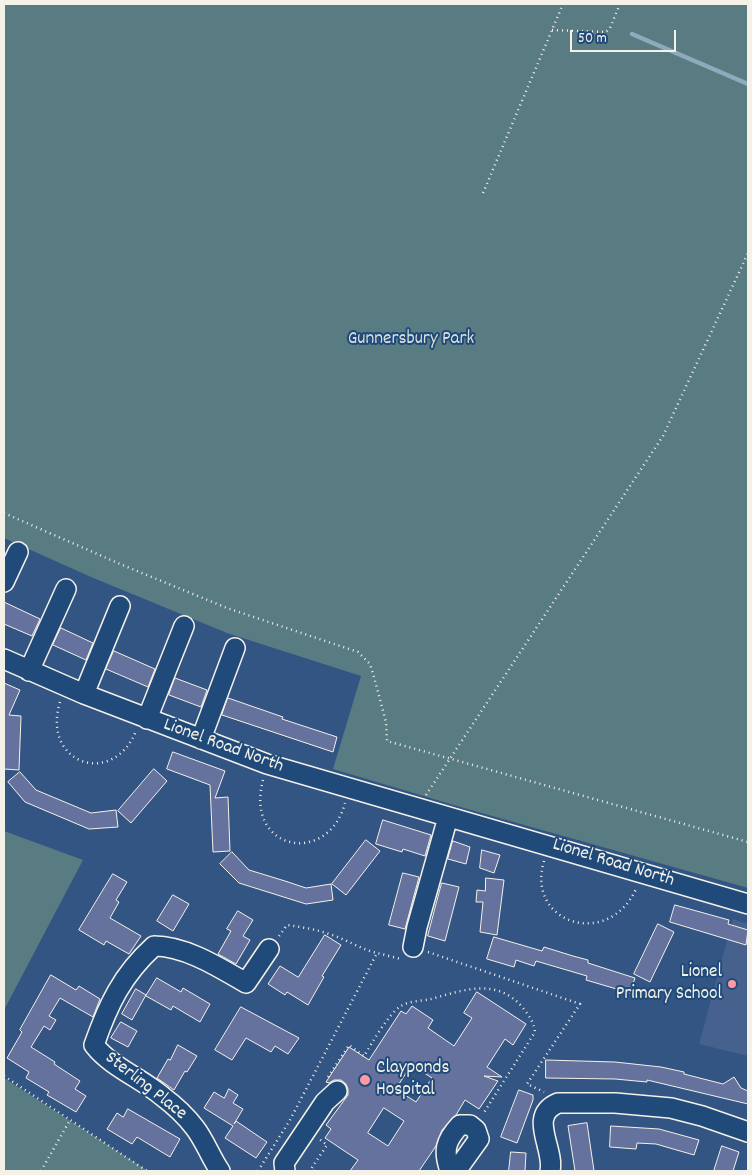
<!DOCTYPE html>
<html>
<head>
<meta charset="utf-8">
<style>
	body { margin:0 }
	#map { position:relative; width:752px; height:1175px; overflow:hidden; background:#335584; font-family:Dekko,sans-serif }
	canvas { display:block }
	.frame { position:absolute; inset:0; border:5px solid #f4f1e8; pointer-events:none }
	.scale { position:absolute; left:570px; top:30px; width:106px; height:22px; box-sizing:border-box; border:2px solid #f4f1e8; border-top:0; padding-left:6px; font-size:15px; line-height:18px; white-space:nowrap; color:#f4f1e8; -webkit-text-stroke:4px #1f4a7a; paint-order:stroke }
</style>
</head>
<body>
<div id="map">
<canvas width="752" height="1175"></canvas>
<div class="frame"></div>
<div class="scale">50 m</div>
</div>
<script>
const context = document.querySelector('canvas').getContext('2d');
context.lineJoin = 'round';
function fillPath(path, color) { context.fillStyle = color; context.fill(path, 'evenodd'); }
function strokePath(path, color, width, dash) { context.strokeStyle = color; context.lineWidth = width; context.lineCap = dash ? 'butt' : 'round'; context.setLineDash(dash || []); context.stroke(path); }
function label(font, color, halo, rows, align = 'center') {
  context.font = font + ' Dekko,sans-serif'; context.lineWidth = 4; context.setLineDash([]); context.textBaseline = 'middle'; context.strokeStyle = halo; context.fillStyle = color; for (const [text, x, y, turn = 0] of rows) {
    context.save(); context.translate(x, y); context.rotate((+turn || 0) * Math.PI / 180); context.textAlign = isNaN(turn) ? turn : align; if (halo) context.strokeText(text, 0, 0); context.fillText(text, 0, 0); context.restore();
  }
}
const built = new Path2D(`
	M733 919 748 924V1056L699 1044Z`);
const green = new Path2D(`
	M4 4H748V888L464 808 333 769 361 676 227 633 91 577 4 538Z
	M4 831 83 860 4 1010Z
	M4 1078 148 1171H4Z`);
const stream = new Path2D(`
	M632 34 748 84`);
const building = new Path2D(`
	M4 602 40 619 32 636 4 624Z
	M61 628 93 643 86 660 53 645Z
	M114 651 155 669 148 687 106 669Z
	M175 678 207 690 201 707 169 695Z
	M4 683 20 690 9 715 21 716 19 770 4 769Z
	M228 698 283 717 282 719 337 737 333 752 222 715Z
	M173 752 225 771 215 798 228 797 230 851 213 852 210 785 167 769Z
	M154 769 167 781 131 823 118 811Z
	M20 772 36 790 91 813 116 810 118 827 89 829 25 802 8 782Z
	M383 820 431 835 425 856 403 849 402 852 376 844Z
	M366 840 380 851 346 895 332 884Z
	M453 841 470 847 466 864 448 859Z
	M482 850 500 855 494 873 480 868Z
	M232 852 249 870 285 881 306 888 331 884 333 900 306 904 239 883 220 864Z
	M403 873 419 877 405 929 389 925Z
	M113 874 127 882 116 900 119 902 110 918 141 936 129 954 106 941 104 945 79 930Z
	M486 878 504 880 497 935 480 932 483 902H476L477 890 485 891Z
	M442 883 459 887 445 941 428 936Z
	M173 895 189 904 173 931 157 921Z
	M675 905 729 920 728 924 748 930 746 945 670 922Z
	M238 911 253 920 243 936 250 940 236 964 218 954 231 931 227 929Z
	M658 924 674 932 650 982 634 974Z
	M325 935 341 945 322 976 324 977 308 1005 287 992 285 995 268 984 280 966 298 977Z
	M494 937 542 951 544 947 573 956 588 960V963L635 978 630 993 586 980 587 976 536 961 534 966 516 960 514 967 487 959Z
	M51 975 76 990 79 986 100 999 93 1017 60 998 49 1016 56 1020 50 1030 44 1026 31 1047 55 1062 54 1064 80 1081 75 1089 86 1096 76 1112 47 1095 49 1092 26 1078 29 1072 7 1058 22 1032 20 1030Z
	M157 978 181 992 183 988 210 1004 200 1022 173 1006 171 1010 146 996Z
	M136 989 146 995 132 1020 122 1014Z
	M477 992 526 1024 513 1045 505 1039 487 1067 502 1077 484 1076 498 1081 479 1109 465 1100 456 1115 442 1130 436 1146 419 1171H350L358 1160 325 1138 331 1129 326 1125 348 1095V1089L346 1084 341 1080H334L329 1083 326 1082 349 1047 369 1060 401 1011 406 1014 412 1006 433 1020 428 1028 454 1046 472 1018 464 1013ZM412 1065 432 1078 416 1102 396 1089ZM384 1108 404 1121 388 1146 368 1133Z
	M241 1007 299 1038 288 1054 275 1046 271 1052 246 1038 232 1060 215 1050Z
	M121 1022 137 1031 128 1047 111 1038Z
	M178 1045 197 1056 187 1072 185 1071 174 1090 157 1078 168 1059 170 1060Z
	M546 1060 615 1062 661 1067 684 1072V1074L723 1084 734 1077 741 1088 748 1091V1104L647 1080V1082L615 1079 546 1078Z
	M229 1089 238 1095 233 1103 243 1109 234 1124 236 1121 267 1142 256 1158 225 1138 233 1126 204 1108 214 1092 224 1098Z
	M519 1090 533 1095V1100L517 1143 501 1137Z
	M128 1109 180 1139 170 1157 137 1137 132 1144 107 1129 117 1113 123 1117Z
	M587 1123 594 1171H575L568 1126Z
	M611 1126 659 1129 699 1140 694 1155 656 1144 637 1143 636 1149 610 1147Z
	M722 1146 739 1152 733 1171H714Z
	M511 1152 526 1153 525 1171H509Z`);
const path = new Path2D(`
	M552 30 606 32 610 28 620 4
	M483 193 563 4
	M4 513 120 564 227 608 358 652 370 664 374 677 386 722 387 741 748 842
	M60 702C41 764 113 788 136 731
	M263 780C244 851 328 867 345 803
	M426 795 663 436 748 253
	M544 861C525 923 608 950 636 889
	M279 936 287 925C301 927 315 929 329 934 346 939 360 949 377 953
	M428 952 580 1004 527 1084 544 1092
	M4 1076 147 1171
	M328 1077 349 1045 364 1056C372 1043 389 1013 401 1006 408 1001 422 1001 431 999 464 990 497 977 523 1008 529 1015 534 1023 535 1032L483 1114
	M41 1171 70 1120
	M258 1171 290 1120 377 953 401 959
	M314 1171 311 1169 327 1145 318 1138`);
const minor = new Path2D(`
	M4 582 18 552
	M4 659 84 694 267 764 748 904
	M29 671 66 589
	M84 694 120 606
	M147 719 184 626
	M201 739 235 648
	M413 947 417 927 448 817
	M220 1171C211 1158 205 1141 195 1128 186 1116 174 1105 162 1096 141 1078 111 1067 94 1045 108 1005 122 975 154 946 186 946 220 968 246 983L269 949
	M285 1171 284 1163 325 1102 337 1091
	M450 1171C443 1151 445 1141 460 1125H470L476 1130 479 1139 456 1171
	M550 1171C555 1148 527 1116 558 1103H615L671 1108 702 1116 748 1132`);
const markers = [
	[732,984,5,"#ff9aa2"],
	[365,1080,6,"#ff9aa2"]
];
const parkNames = [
	["Gunnersbury Park",411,340]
];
const streetNames = [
	["Lionel Road North",223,747,20],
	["Lionel Road North",613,864,17],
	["Sterling Place",145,1087,38]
];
const poiNames = [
	["Lionel",722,973],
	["Primary School",722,995],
	["Clayponds",376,1069,"left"],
	["Hospital",376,1091,"left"]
];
fillPath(built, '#46618e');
fillPath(green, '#587c81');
strokePath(stream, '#8cacbe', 4.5);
fillPath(building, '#65729e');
strokePath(building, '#f4f1e8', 1);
strokePath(minor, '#f4f1e8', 22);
strokePath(path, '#f4f1e8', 2.5, [1, 4]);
strokePath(minor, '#1f4a7a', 19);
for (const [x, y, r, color] of markers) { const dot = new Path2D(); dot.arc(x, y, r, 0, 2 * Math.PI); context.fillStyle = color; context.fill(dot); strokePath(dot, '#1f4a7a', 2); }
label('19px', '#dddfd9', '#1f4a7a', parkNames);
label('19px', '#f4f1e8', '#1f4a7a', streetNames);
label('19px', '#f4f1e8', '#1f4a7a', poiNames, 'right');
</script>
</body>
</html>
